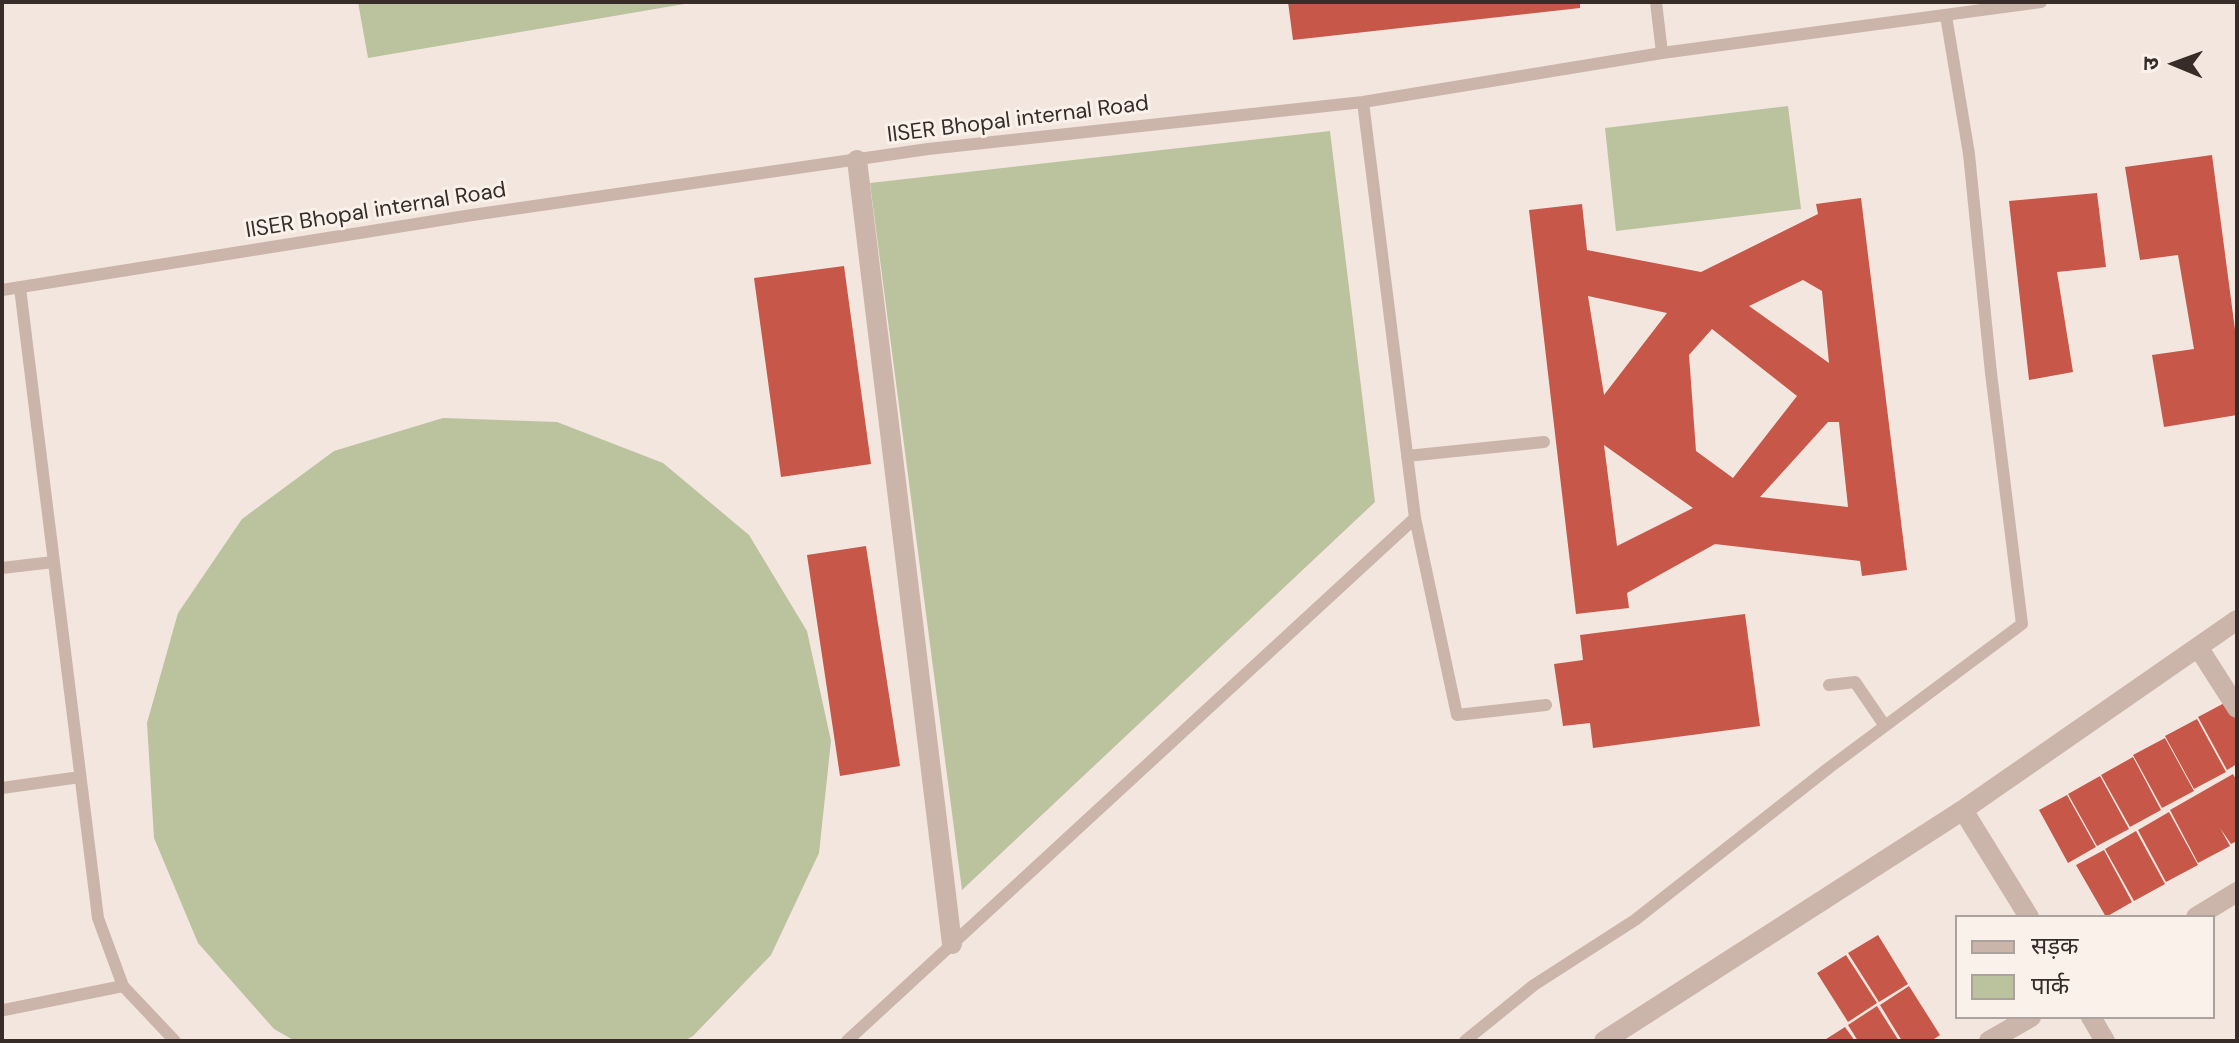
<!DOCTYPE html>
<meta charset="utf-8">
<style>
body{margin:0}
#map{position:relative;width:2239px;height:1043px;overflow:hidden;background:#f3e6de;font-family:"DM Sans","Noto Sans Devanagari",sans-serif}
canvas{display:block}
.frame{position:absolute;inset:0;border:4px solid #382c29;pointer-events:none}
.legend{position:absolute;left:1955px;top:915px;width:260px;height:104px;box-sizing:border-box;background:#faf1eb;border:2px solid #aca29d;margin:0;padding:10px 14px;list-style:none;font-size:24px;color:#382c29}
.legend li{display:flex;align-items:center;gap:16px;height:40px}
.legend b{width:40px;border:2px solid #aca29d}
.north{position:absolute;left:2135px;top:24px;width:80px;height:80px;-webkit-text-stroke:6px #faf1eb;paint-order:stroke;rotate:271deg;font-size:22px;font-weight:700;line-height:32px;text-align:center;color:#382c29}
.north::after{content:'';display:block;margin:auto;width:28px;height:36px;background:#382c29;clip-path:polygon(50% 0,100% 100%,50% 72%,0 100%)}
</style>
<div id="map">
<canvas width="2239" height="1043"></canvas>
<div class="frame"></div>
<ul class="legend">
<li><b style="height:10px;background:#cbb5aa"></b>सड़क</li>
<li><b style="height:22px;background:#bbc29e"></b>पार्क</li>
</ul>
<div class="north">उ</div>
</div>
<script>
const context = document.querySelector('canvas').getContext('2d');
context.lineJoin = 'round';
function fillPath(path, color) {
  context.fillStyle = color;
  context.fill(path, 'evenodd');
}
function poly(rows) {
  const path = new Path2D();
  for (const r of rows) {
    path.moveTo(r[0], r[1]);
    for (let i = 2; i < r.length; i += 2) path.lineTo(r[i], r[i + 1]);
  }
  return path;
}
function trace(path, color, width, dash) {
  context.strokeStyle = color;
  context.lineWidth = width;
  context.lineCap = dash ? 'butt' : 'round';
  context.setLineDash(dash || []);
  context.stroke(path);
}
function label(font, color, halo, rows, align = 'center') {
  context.font = font + ' "DM Sans",sans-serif';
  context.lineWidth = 6;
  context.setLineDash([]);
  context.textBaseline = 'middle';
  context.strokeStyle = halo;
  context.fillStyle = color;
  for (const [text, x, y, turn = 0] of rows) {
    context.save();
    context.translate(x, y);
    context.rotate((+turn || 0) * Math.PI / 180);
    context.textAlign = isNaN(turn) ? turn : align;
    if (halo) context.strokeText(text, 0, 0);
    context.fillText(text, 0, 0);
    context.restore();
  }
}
fillPath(poly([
 [358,2,696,2,368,58],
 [1788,106,1801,209,1616,231,1605,128],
 [1330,131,1375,502,962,890,870,183],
 [443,418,557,422,663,463,749,535,807,631,831,741,819,853,771,955,693,1036,684,1041,295,1041,274,1029,198,943,154,838,147,723,178,613,242,519,334,451]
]), '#bbc29e');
fillPath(poly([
 [1288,2,1580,2,1580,8,1293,40],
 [2212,155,2237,345,2237,415,2164,427,2152,355,2194,349,2178,255,2140,260,2125,167],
 [2097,193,2106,267,2057,272,2073,372,2029,380,2009,201],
 [1861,198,1907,570,1862,576,1860,561,1715,544,1627,593,1629,608,1576,614,1529,210,1582,204,1587,250,1701,272,1818,214,1816,204],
 [1803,280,1822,291,1829,363,1749,306],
 [1588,296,1667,313,1604,395],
 [1712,329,1797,396,1733,478,1696,451,1689,355],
 [1828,422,1839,422,1848,507,1760,497],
 [1604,445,1693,508,1617,546],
 [844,266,871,464,781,477,754,278],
 [866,546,900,766,840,776,807,555],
 [1745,614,1760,726,1593,748,1590,723,1563,726,1554,664,1583,660,1580,635],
 [2230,700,2237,713,2237,764,2227,770,2198,717],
 [2197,719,2226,772,2194,789,2165,736],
 [2165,738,2194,791,2162,808,2133,755],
 [2133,757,2161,810,2130,827,2101,775],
 [2233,774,2237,781,2237,841,2231,844,2220,828,2230,846,2198,863,2170,810],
 [2100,776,2129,829,2097,846,2068,794],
 [2067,795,2096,847,2068,863,2039,810],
 [2169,812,2198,865,2166,882,2138,830],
 [2136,831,2165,884,2134,901,2105,849],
 [2104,850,2132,902,2106,917,2076,865],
 [1878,935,1908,984,1879,1002,1848,953],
 [1846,955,1877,1003,1848,1022,1817,973],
 [1909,986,1940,1035,1931,1041,1902,1041,1880,1005],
 [1877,1006,1899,1041,1858,1041,1848,1025],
 [1845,1027,1855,1041,1823,1041]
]), '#c65749');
trace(poly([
 [1656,2,1662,53],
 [20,288,98,918,123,986,175,1041],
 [2,290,472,215,928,149,1363,102,1662,53,2041,2],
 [1407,456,1544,442],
 [1415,518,1457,715,1546,705],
 [2,568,53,562],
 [1829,685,1855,682,1885,726],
 [2,788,80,777],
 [4,1010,123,986],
 [847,1041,1415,518,1363,102],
 [1465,1041,1534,985,1635,920,1830,767,2022,624,1991,373,1969,154,1946,16]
]), '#cbb5aa', 12);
trace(poly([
 [857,160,952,944],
 [2198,647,2237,708],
 [1963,810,2029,917],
 [2196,917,2237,892],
 [2091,1017,2105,1041],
 [1604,1041,1963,810,2237,620],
 [1989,1041,2031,1017]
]), '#cbb5aa', 20);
label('22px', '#382c29', '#faf1eb', [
 ["IISER Bhopal internal Road",1018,120,-7],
 ["IISER Bhopal internal Road",376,211,-9]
]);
</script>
